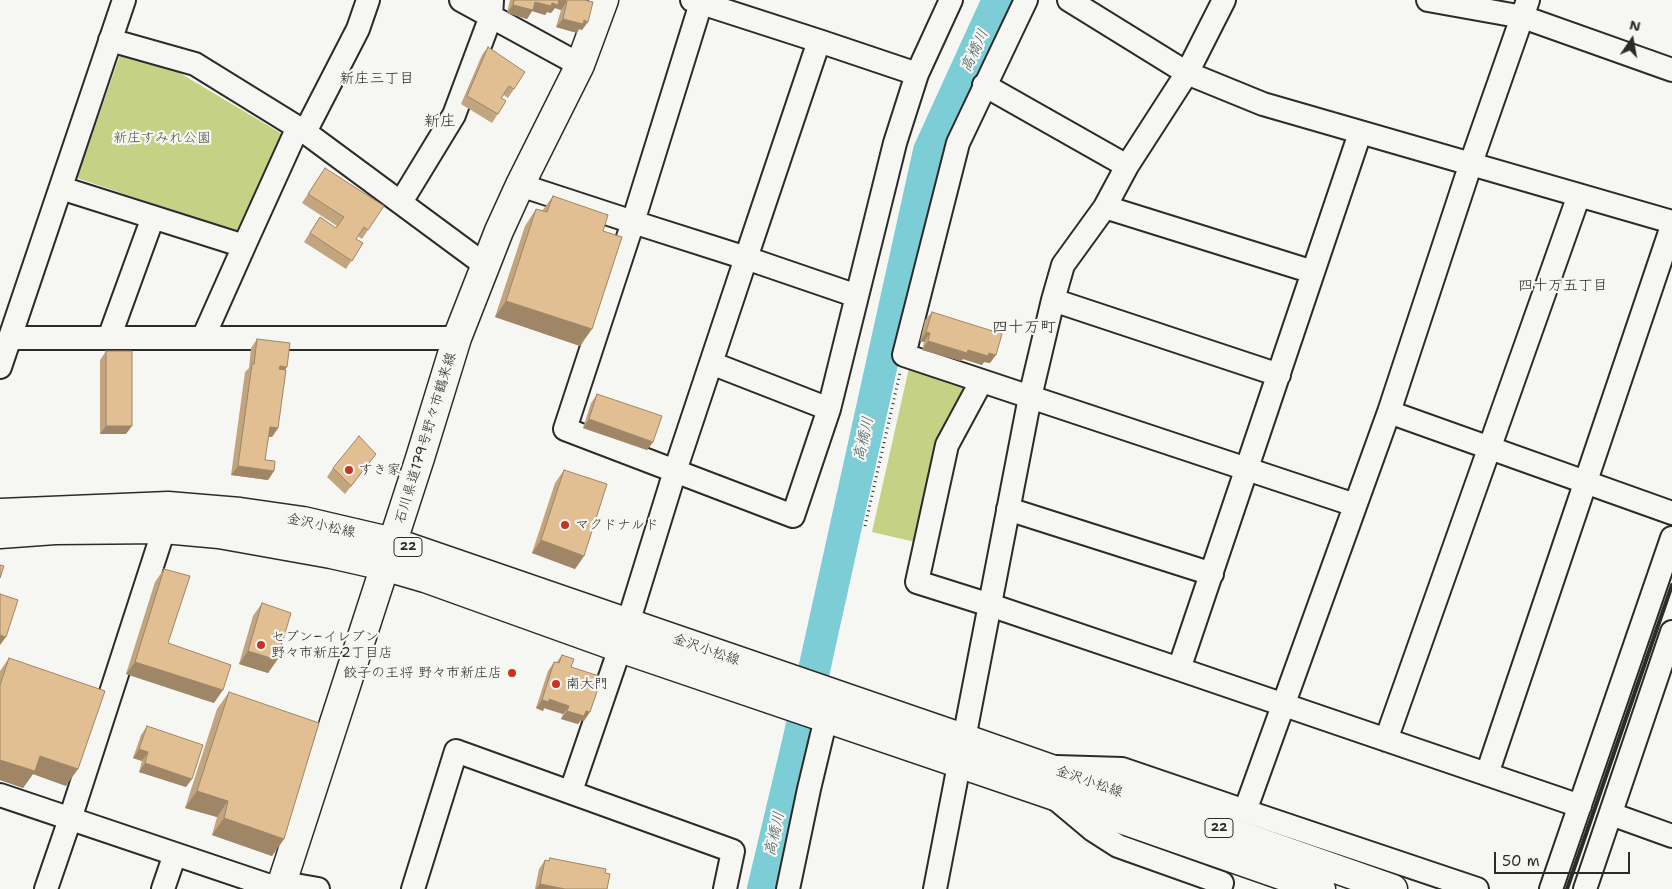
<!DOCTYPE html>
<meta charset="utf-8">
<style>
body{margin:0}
#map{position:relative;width:1672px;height:889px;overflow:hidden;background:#f6f6f2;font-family:"Shantell Sans",sans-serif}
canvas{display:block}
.north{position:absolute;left:1607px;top:15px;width:50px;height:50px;-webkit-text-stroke:4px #f6f6f2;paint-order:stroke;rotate:12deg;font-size:14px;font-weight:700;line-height:20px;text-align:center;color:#2b2b2b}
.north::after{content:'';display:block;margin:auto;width:18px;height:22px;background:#2b2b2b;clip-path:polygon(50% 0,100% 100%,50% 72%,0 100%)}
.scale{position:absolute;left:1494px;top:852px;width:136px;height:22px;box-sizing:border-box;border:2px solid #2b2b2b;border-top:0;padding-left:6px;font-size:15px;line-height:18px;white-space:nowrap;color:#2b2b2b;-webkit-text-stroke:4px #f6f6f2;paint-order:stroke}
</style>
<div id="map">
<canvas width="1672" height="889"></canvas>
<div class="north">N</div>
<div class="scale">50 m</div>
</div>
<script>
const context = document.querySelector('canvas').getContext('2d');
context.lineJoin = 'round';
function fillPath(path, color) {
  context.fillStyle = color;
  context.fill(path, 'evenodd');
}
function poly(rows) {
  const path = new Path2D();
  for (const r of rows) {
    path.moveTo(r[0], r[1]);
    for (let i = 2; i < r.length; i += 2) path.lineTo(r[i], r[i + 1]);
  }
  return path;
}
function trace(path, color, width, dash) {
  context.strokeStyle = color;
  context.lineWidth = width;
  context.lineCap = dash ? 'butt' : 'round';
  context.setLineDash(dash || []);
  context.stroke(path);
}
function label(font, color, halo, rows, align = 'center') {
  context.font = font + ' "Shantell Sans","Klee One",sans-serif';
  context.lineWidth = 4.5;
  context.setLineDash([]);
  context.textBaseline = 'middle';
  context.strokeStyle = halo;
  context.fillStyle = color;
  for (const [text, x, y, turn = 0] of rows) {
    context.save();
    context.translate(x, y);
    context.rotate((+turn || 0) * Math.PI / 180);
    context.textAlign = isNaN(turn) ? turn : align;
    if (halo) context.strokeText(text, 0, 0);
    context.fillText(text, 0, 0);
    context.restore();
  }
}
fillPath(poly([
 [120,55,178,72,284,135,240,233,77,178],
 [909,368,965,387,934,445,915,542,872,532]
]), '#c5d185');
trace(poly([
 [763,889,799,738,929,151,998,0]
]), '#7dcdd6', 32);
const minor = poly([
 [461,0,580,65],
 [1026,0,958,143,904,355,1355,505],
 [1069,0,1187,73,1263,104,1672,222],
 [1428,0,1523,17,1672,70],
 [110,40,195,64,305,132,485,265],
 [819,41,917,74,895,143,857,296],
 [917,74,951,0],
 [984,85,1127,166],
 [305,132,358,29,368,0],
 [520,185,633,222,746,258,675,471,565,429,633,222,701,3],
 [61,188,244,246,298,127],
 [401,202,454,115,491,16,492,0],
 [1105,207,1313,272],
 [1053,300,1279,375],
 [10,338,457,338],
 [109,338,153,217],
 [203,338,244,246],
 [711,363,829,409],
 [0,367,124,0],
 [981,382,947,445,917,582,990,605,1179,669,1580,806],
 [1389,412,1672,513],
 [1008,509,1212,574],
 [628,623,675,471,793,516,829,409,857,296,746,258,819,41,692,0],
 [1179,669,1360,133],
 [1386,740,1579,195],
 [1056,767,1122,769,1245,811],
 [1487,774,1672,226],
 [571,791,620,648],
 [0,795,264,884,280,888,295,885,318,889],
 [1056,799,1093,830,1118,846,1222,883,1220,889],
 [1611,814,1672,836],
 [46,889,70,819,164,529],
 [163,889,175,854],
 [413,889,456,751,733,851,725,889],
 [788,889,809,789,826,718],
 [935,889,1030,397,1053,300,1063,265,1105,207,1127,166,1187,73,1224,0],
 [1477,889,1245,811,1389,412,1471,163,1528,0],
 [1551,889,1672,538],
 [1585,889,1672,632]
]);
const major = poly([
 [0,513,168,506,240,512,303,521,393,542,963,738,1393,889],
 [0,534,55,530,164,529,219,534,331,554,384,566,425,578,620,648,1049,794,1321,889],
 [280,889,420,458,457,338,499,231,520,185,580,65,604,0]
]);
trace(minor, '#2b2b2b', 26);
trace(major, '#2b2b2b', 31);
trace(poly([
 [865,526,900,373]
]), '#2b2b2b', 3, [1, 4]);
trace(minor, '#f6f6f2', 22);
trace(major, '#f6f6f2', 28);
trace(poly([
 [1567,889,1672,585]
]), '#2b2b2b', 4);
fillPath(poly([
 [510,0,584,0,582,30,579,29,577,33,556,27,561,10,555,8,551,13,547,12,545,15,532,11,527,19,507,13],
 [488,47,514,89,508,98,504,95,501,98,506,101,492,123,461,104,482,55],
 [325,168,368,230,362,239,358,236,356,239,363,243,346,269,304,242,320,217,336,228,337,226,302,203],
 [553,196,603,231,580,346,495,317,525,226,536,209,542,211],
 [932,312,990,363,984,362,982,365,963,359,961,361,922,350,924,342,920,341,925,320],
 [257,339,285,370,278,428,272,437,268,437,265,460,274,471,268,480,231,475,245,372,249,368,251,348],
 [106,351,126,434,100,434,100,360],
 [597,394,653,442,647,450,583,428,591,403],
 [370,462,345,494,327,477,333,468],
 [564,470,584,556,575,569,532,553,555,483],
 [164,569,168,643,214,703,126,674,155,582],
 [262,603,277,660,268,673,239,664,253,616],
 [562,655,571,667,584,721,581,720,578,724,561,719,563,714,544,708,543,711,536,708,548,671,554,662,556,663],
 [9,658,66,786,33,774,23,788,0,780,0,671],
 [229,692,284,839,272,856,212,835,217,817,185,808,217,709],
 [147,726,186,787,139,772,142,761,133,758,141,735],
 [550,858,605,873,607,889,535,889,539,869,545,860,548,861]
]), '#c2a47e');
fillPath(poly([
 [558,0,567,1,561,10,555,8,551,13,547,12,545,15,532,11,527,19,507,13,513,5,535,2,552,3],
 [563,19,584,20,588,22,582,30,579,29,577,33,556,27],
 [506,301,592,329,580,346,495,317],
 [926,332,930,333,924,342,920,341],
 [928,341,968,350,989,353,996,355,990,363,984,362,982,365,963,359,961,361,922,350],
 [280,366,287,367,281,376,274,375],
 [589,419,653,442,647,450,583,428],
 [106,426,132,426,126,434,100,434],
 [270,427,278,428,272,437,263,436],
 [238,466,274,471,268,480,231,475],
 [541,540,584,556,575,569,532,553],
 [0,635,6,637,0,645],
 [248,651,277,660,268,673,239,664],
 [135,662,223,690,214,703,126,674],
 [549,699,569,706,563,714,544,708,543,711,536,708,542,700],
 [567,711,586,711,590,712,584,721,581,720,578,724,561,719],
 [139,749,148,752,142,761,133,758],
 [40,756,78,769,66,786,33,774,23,788,0,780,0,760],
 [145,763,192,779,186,787,139,772],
 [197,791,228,801,217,817,185,808],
 [224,818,284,839,272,856,212,835],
 [540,884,565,889,536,889]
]), '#9e8667');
const building = poly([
 [514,0,559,0,558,5,552,3,551,6,535,2,533,10,513,5,514,0],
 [562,0,584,0,593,2,588,22,584,20,583,24,563,19,567,1,562,0],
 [488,47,525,72,514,89,509,86,501,98,506,101,498,114,467,96,488,47],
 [325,168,384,206,368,230,364,227,356,239,363,243,352,261,310,233,320,217,336,228,344,217,308,194,325,168],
 [553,196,608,215,603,231,622,237,592,329,506,301,536,209,547,212,553,196],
 [932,312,1002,334,996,355,989,353,988,356,968,350,967,353,928,341,930,333,926,332,932,312],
 [257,339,290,343,287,367,280,366,279,369,286,370,278,428,270,427,265,460,275,461,274,471,238,466,252,364,254,364,257,339],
 [106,351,132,351,132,426,106,426,106,351],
 [597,394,662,416,653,442,589,419,597,394],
 [359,436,376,454,351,486,333,468,359,436],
 [564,470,607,484,584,556,541,540,564,470],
 [0,565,4,566,0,578,0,565],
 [164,569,190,576,168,643,231,665,223,690,135,662,164,569],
 [0,594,18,600,6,637,0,635,0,594],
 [262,603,291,613,277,660,248,651,262,603],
 [562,655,574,659,571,667,602,677,590,712,586,711,584,716,567,711,569,706,549,699,549,702,542,700,554,662,559,663,562,655],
 [9,658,105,691,78,769,40,756,35,771,0,760,0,685,9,658],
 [229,692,319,723,284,839,224,818,228,801,197,791,229,692],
 [147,726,203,745,192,779,145,763,148,752,139,749,147,726],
 [550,858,606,869,605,873,610,874,607,889,565,889,540,884,545,860,549,861,550,858]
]);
fillPath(building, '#e1bf93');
trace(building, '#9e8667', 1);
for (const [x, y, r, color] of [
 [349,470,5,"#c8321e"],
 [565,525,5,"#c8321e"],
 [261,645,5,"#c8321e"],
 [512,673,5,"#c8321e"],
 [556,684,5,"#c8321e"]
]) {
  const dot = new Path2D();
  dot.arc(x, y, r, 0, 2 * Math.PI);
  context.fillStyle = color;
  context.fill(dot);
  trace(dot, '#f6f6f2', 2);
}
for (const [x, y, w] of [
 [408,547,28],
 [1219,828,28]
]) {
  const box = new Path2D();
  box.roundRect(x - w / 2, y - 9.5, w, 19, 4);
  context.fillStyle = '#f6f6f2';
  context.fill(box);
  trace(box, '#2b2b2b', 1);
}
label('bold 12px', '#2b2b2b', null, [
 ["22",408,547],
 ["22",1219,828]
]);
label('14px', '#525442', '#f6f6f2', [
 ["新庄すみれ公園",162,138]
]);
label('14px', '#2b2b2b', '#f6f6f2', [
 ["石川県道179号野々市鶴来線",426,438,-73],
 ["金沢小松線",321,526,12],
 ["金沢小松線",706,650,19],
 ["金沢小松線",1089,782,19]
]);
label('14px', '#2b2b2b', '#f6f6f2', [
 ["すき家",359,470],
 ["マクドナルド",575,525],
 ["セブン−イレブン",271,637],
 ["野々市新庄2丁目店",271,653],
 ["餃子の王将 野々市新庄店",502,673,"right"],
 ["南大門",566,684]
], 'left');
label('italic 15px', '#445c5e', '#f6f6f2', [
 ["高橋川",975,51,-65],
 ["高橋川",864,439,-77],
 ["高橋川",775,834,-77]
]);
label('15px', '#2b2b2b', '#f6f6f2', [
 ["新庄三丁目",377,79],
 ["四十万五丁目",1563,286]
]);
label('16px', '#2b2b2b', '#f6f6f2', [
 ["新庄",440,122],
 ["四十万町",1024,328]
]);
</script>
